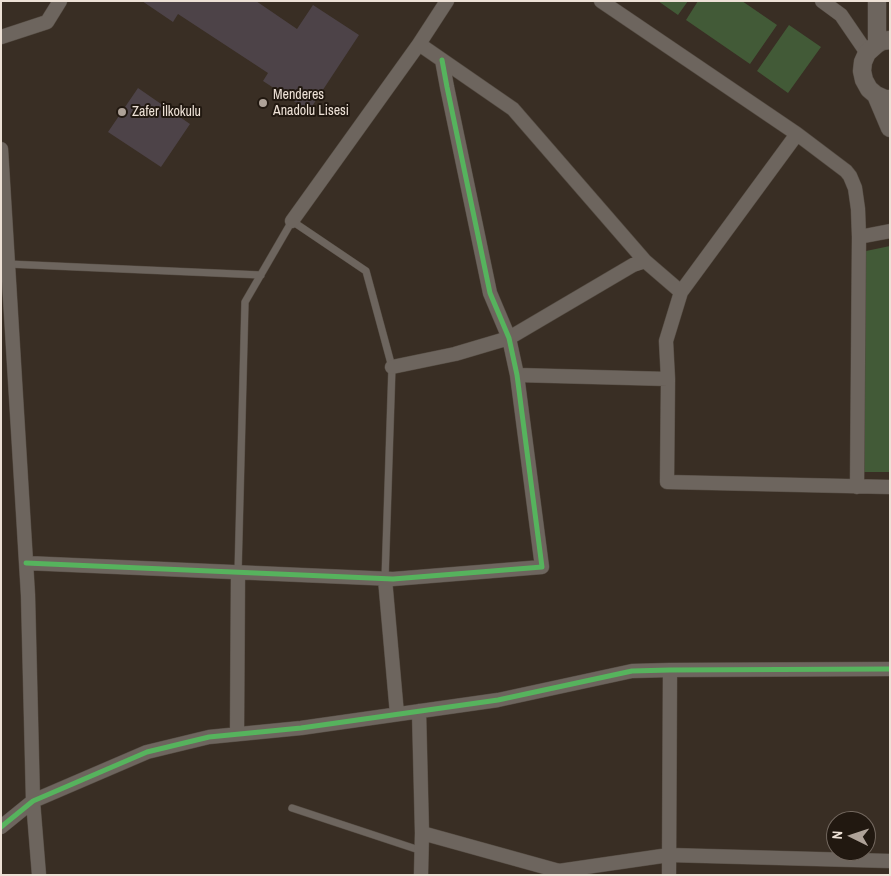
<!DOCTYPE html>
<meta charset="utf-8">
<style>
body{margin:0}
#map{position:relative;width:891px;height:876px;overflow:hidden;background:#392e24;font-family:"Archivo Narrow",sans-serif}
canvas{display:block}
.frame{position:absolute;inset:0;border:2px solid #ede1d6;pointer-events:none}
.north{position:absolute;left:826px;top:811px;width:50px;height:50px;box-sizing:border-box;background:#211810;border:1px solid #73685f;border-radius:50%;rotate:274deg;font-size:14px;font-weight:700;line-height:20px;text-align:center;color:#ede1d6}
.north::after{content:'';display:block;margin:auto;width:18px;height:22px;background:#aea298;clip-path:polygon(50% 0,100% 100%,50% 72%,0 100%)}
</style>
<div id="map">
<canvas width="891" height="876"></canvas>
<div class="frame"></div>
<div class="north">N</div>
</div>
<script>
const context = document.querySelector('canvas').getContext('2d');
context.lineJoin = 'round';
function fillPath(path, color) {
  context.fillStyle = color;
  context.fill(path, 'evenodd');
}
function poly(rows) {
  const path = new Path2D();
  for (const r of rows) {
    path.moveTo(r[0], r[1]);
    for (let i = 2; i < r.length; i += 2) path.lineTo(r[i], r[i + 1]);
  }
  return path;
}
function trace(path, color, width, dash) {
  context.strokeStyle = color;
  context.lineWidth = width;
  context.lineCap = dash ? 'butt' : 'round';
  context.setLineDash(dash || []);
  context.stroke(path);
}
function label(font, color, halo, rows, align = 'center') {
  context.font = font + ' "Archivo Narrow",sans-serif';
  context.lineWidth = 4;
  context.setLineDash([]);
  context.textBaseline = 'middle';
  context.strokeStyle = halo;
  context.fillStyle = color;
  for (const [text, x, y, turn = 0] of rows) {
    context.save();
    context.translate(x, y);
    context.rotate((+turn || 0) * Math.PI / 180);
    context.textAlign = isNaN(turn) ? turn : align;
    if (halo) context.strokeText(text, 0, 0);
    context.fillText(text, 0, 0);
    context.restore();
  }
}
fillPath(poly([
 [658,1,688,1,678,15],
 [698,1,742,1,777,25,750,64,686,20],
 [789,25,821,47,788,93,757,71],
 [890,246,890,472,862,472,866,251]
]), '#425a37');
fillPath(poly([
 [142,1,256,1,297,29,313,5,359,35,309,111,263,81,268,73,178,14,173,22],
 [138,88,190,124,161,167,108,132]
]), '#4d4348');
const service = poly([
 [8,264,261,275],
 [238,573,245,302,292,221,366,271,392,367,385,579],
 [292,808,422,851]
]);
const minor = poly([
 [601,1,797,134,681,292],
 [822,1,841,15,867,53],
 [1,37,47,22,60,1],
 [419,44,447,1],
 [797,134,846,171,850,176,855,188,858,209,859,237],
 [1,149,28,595,33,801,39,875],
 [292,221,419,44,513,109,645,261],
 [392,367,455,354,509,338,633,265,645,261,681,292,666,341,668,379,667,482,890,487],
 [517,375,668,379],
 [857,487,859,237,890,231],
 [26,563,393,579,542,567,517,375,509,338,490,293,447,87,442,60],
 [385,579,397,714],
 [419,711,422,833,421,875],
 [237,734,238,573],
 [1,827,33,801,147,752,209,737,301,728,498,700,632,671,670,670,890,669],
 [422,833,559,871,669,855,890,861],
 [669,875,670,670]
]);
const tertiary = poly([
 [877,1,877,44],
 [890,40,882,41,877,44,867,53,863,62,862,71,864,80,869,89,876,95,885,99,890,99],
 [876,95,890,128]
]);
trace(service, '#544b42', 8);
trace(minor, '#544b42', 15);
trace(tertiary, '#544b42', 19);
trace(service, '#6d655e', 7);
trace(minor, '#6d655e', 14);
trace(tertiary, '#6d655e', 18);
trace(poly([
 [26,563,393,579,542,567,517,375,509,338,490,293,447,87,442,60],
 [1,827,33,801,147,752,209,737,301,728,498,700,632,671,670,670,890,669]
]), '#56b35d', 5);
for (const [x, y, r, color] of [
 [263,103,5,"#aea298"],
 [122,112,5,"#aea298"]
]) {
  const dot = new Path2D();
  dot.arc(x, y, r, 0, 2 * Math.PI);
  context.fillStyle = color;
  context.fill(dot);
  trace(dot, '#211810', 2);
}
label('14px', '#ede1d6', '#211810', [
 ["Menderes",273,95],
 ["Anadolu Lisesi",273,111],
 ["Zafer İlkokulu",132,112]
], 'left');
</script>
